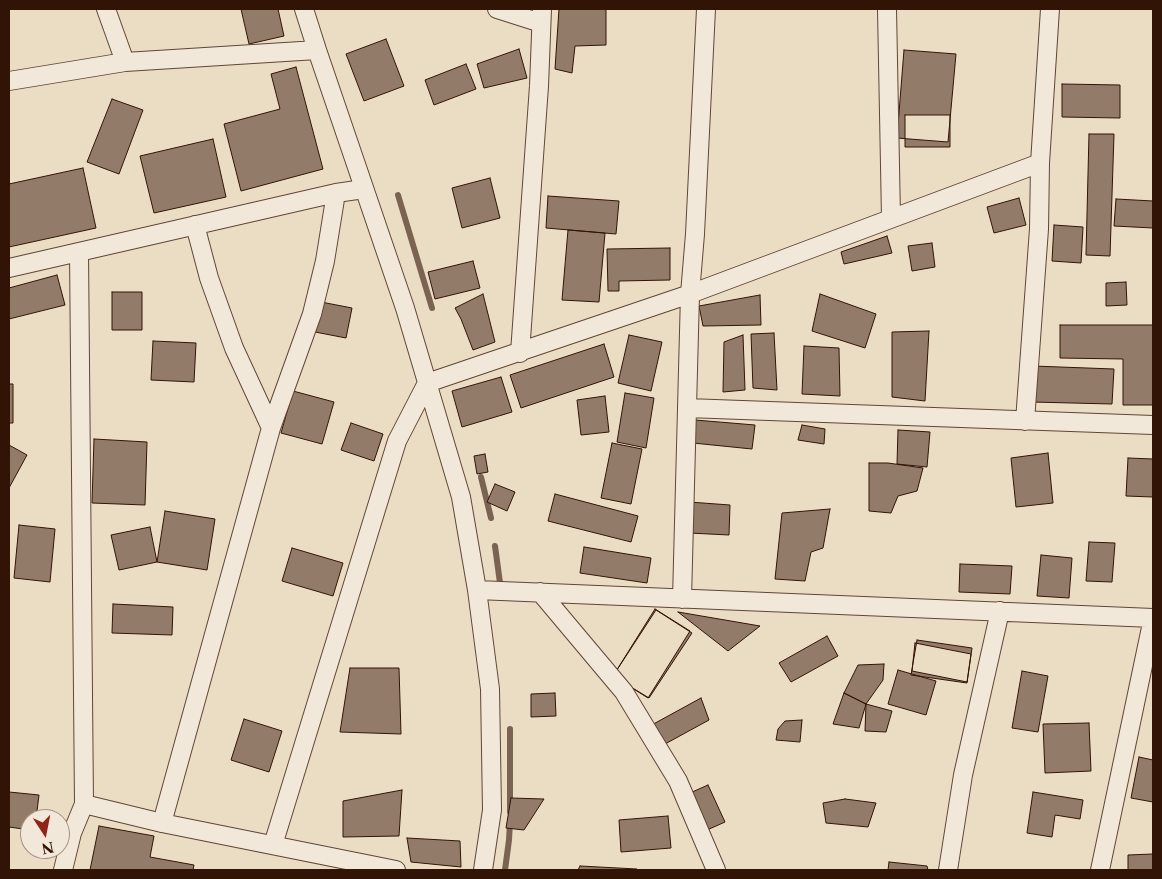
<!DOCTYPE html>
<style>
body{margin:0}
#map{position:relative;width:1162px;height:879px;overflow:hidden;background:#ebdcc4;font-family:"Libre Caslon Text",serif}
canvas{display:block}
.frame{position:absolute;inset:0;border:10px solid #321407;pointer-events:none}
.north{position:absolute;left:20px;top:809px;width:50px;height:50px;box-sizing:border-box;background:#f2e8d9;border:1px solid #a59385;border-radius:50%;rotate:169deg;font-size:14px;font-weight:700;line-height:20px;text-align:center;color:#321407}
.north::after{content:'';display:block;margin:auto;width:18px;height:22px;background:#8f2418;clip-path:polygon(50% 0,100% 100%,50% 72%,0 100%)}
</style>
<div id="map">
<canvas width="1162" height="879"></canvas>
<div class="frame"></div>
<div class="north">N</div>
</div>
<script>
const context = document.querySelector('canvas').getContext('2d');
context.lineJoin = 'round';
function poly(rows) {
  const path = new Path2D();
  for (const r of rows) {
    path.moveTo(r[0], r[1]);
    for (let i = 2; i < r.length; i += 2) path.lineTo(r[i], r[i + 1]);
  }
  return path;
}
function trace(path, color, width, dash) {
  context.strokeStyle = color;
  context.lineWidth = width;
  context.lineCap = dash ? 'butt' : 'round';
  context.setLineDash(dash || []);
  context.stroke(path);
}
function fillPath(path, color) {
  context.fillStyle = color;
  context.fill(path, 'evenodd');
}
trace(poly([
 [398,195,432,308],
 [481,477,491,518],
 [495,546,500,583],
 [510,812,510,729],
 [505,870,509,840,510,822]
]), '#7b6352', 6);
const building = poly([
 [241,9,278,9,284,36,249,44,241,9],
 [559,9,606,9,606,45,575,46,572,73,555,69,559,9],
 [386,39,404,86,364,101,346,54,386,39],
 [519,49,527,78,484,88,477,64,519,49],
 [904,50,956,54,948,142,897,138,904,50],
 [466,64,476,89,434,105,425,80,466,64],
 [296,67,323,169,241,191,224,124,280,109,271,74,296,67],
 [1062,84,1120,85,1120,118,1062,117,1062,84],
 [112,99,143,110,119,174,87,162,112,99],
 [905,115,950,115,950,147,905,147,905,115],
 [1089,134,1114,134,1110,256,1086,255,1089,134],
 [213,139,226,197,154,213,140,156,213,139],
 [83,168,96,228,9,247,9,184,83,168],
 [490,178,500,218,462,228,452,188,490,178],
 [548,196,619,201,616,234,546,228,548,196],
 [1019,198,1026,225,994,233,987,207,1019,198],
 [1116,199,1153,201,1153,228,1114,226,1116,199],
 [1054,225,1083,227,1081,263,1052,261,1054,225],
 [568,230,605,233,599,302,562,300,568,230],
 [887,236,892,253,844,264,841,252,887,236],
 [932,243,935,267,912,271,908,246,932,243],
 [670,248,670,280,619,281,619,291,608,291,607,249,670,248],
 [473,261,480,288,435,299,428,272,473,261],
 [57,275,65,305,9,319,9,288,57,275],
 [1126,282,1127,305,1106,306,1106,283,1126,282],
 [112,292,142,292,142,330,112,330,112,292],
 [483,294,495,342,473,350,461,319,455,308,483,294],
 [820,294,876,314,865,348,812,331,820,294],
 [760,295,761,325,703,326,699,306,760,295],
 [321,302,352,308,346,338,315,332,321,302],
 [1060,325,1153,325,1153,405,1123,405,1123,359,1060,358,1060,325],
 [929,331,925,401,892,397,892,332,929,331],
 [774,333,777,390,753,388,751,334,774,333],
 [629,335,662,342,651,391,618,383,629,335],
 [743,335,745,390,723,392,724,342,743,335],
 [153,341,196,343,194,382,151,380,153,341],
 [604,344,614,377,521,408,510,375,604,344],
 [804,346,839,348,840,396,802,394,804,346],
 [1033,366,1114,369,1112,404,1032,402,1033,366],
 [501,377,512,412,462,427,452,391,501,377],
 [9,384,13,384,13,423,9,423,9,384],
 [293,391,334,402,322,444,281,433,293,391],
 [625,393,654,398,646,448,617,442,625,393],
 [605,396,609,432,581,435,577,400,605,396],
 [695,420,755,425,752,449,693,443,695,420],
 [351,423,383,434,374,461,341,450,351,423],
 [802,425,825,429,824,444,798,440,802,425],
 [898,430,930,432,927,467,897,464,898,430],
 [94,439,147,442,145,505,92,503,94,439],
 [612,443,642,449,631,504,601,498,612,443],
 [9,445,27,455,9,488,9,445],
 [1048,453,1053,503,1016,507,1011,458,1048,453],
 [485,454,488,472,477,474,474,456,485,454],
 [1128,458,1153,459,1153,497,1126,496,1128,458],
 [869,463,888,463,923,468,917,491,898,496,891,513,869,511,869,463],
 [495,484,515,492,507,511,487,502,495,484],
 [555,494,638,516,631,542,548,521,555,494],
 [689,502,730,505,729,535,689,533,689,502],
 [830,509,823,548,811,552,805,581,775,579,782,513,830,509],
 [165,511,215,519,207,570,157,562,165,511],
 [19,525,55,529,50,582,14,578,19,525],
 [150,527,157,562,119,570,111,535,150,527],
 [1089,542,1115,543,1112,582,1086,581,1089,542],
 [584,547,651,558,647,583,580,573,584,547],
 [292,548,343,563,333,596,282,581,292,548],
 [1041,555,1072,558,1069,598,1037,596,1041,555],
 [960,564,1012,566,1010,594,959,592,960,564],
 [113,604,173,607,172,635,112,633,113,604],
 [655,609,690,631,648,698,613,676,655,609],
 [656,610,692,633,649,698,613,676,656,610],
 [678,612,760,626,728,651,678,612],
 [827,636,838,656,791,682,779,663,827,636],
 [917,640,972,648,967,683,911,675,917,640],
 [915,643,971,654,967,682,912,671,915,643],
 [884,664,883,680,866,704,844,693,858,665,884,664],
 [350,668,399,668,401,734,340,732,350,668],
 [898,670,936,681,926,715,888,704,898,670],
 [1022,671,1048,676,1038,732,1012,728,1022,671],
 [555,693,556,716,531,717,531,694,555,693],
 [844,693,866,704,859,728,833,724,844,693],
 [701,698,709,720,665,744,648,727,701,698],
 [866,704,892,711,886,732,865,731,866,704],
 [244,719,282,731,269,772,231,760,244,719],
 [802,720,800,742,776,740,778,729,785,721,802,720],
 [1089,723,1091,771,1045,773,1043,724,1089,723],
 [1139,757,1153,760,1153,802,1131,798,1139,757],
 [708,785,725,822,707,830,690,793,708,785],
 [402,790,399,836,343,837,343,801,402,790],
 [9,792,39,795,36,819,30,819,30,830,9,827,9,792],
 [1033,792,1083,800,1080,819,1055,815,1052,837,1027,833,1033,792],
 [511,798,544,799,524,830,506,828,511,798],
 [845,799,876,803,868,827,826,823,823,803,845,799],
 [668,816,671,848,621,852,619,820,668,816],
 [99,826,154,836,150,857,194,865,193,870,90,870,99,826],
 [407,838,460,841,461,867,411,862,407,838],
 [1153,854,1153,870,1128,870,1128,855,1153,854],
 [889,862,927,866,928,870,888,870,889,862],
 [580,866,637,869,637,870,578,870,580,866]
]);
fillPath(building, '#927c69');
trace(building, '#321407', 1);
const street = poly([
 [106,9,125,62],
 [304,9,317,50,405,308,461,497,477,590,490,689,492,810,483,870],
 [497,9,541,23],
 [887,9,891,218],
 [9,81,125,62,317,50],
 [195,225,209,278,234,348,271,428],
 [9,268,336,193,364,189],
 [520,353,539,86,542,9],
 [687,408,1153,425],
 [1025,421,1039,229,1040,163],
 [477,590,1153,618],
 [540,592,624,692,678,781,716,870],
 [682,599,690,294,695,234,706,9],
 [84,804,162,823,396,870],
 [162,823,271,428,312,314,325,261,336,193],
 [273,845,397,441,427,383,690,294,1040,163,1050,9],
 [63,870,72,833,84,804,79,252],
 [948,870,963,775,1000,611],
 [1100,870,1153,618]
]);
trace(street, '#604636', 20);
trace(street, '#f2e8d9', 18);
</script>
